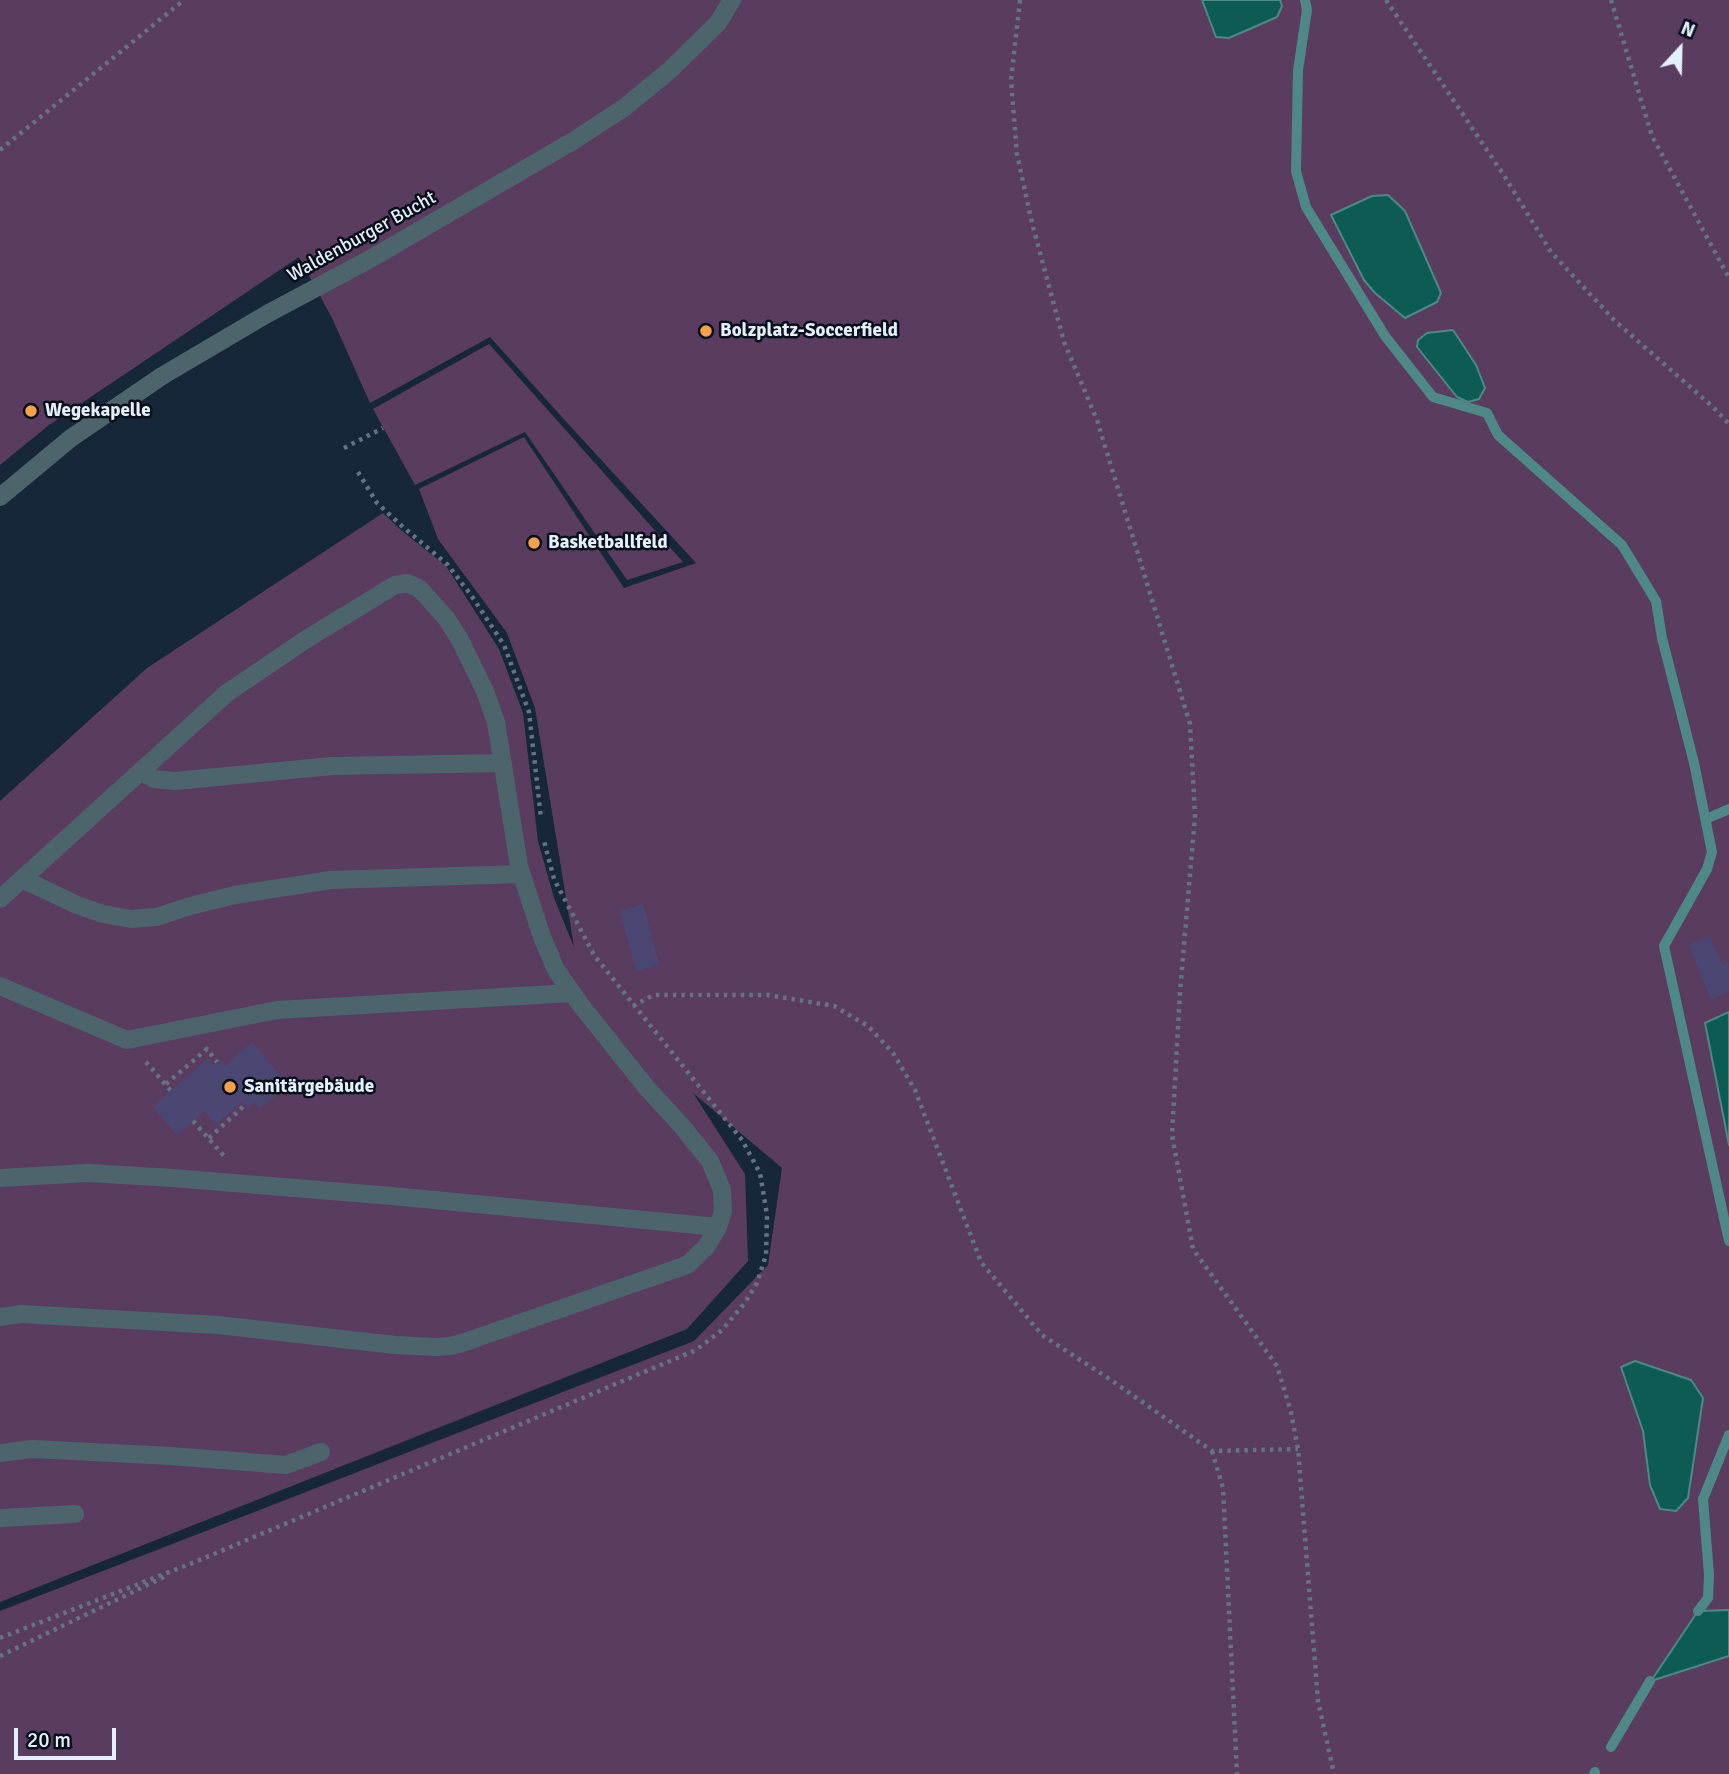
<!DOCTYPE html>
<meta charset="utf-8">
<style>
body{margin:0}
#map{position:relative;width:1729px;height:1774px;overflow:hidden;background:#16273a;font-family:Signika,sans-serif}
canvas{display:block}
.north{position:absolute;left:1645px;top:14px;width:70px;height:70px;-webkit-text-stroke:5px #080f18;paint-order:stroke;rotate:22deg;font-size:19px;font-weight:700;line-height:28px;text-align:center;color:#e4effd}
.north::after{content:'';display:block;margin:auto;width:24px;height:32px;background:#e4effd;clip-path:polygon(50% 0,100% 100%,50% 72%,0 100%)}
.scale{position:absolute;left:14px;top:1728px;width:102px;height:32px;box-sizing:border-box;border:4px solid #e4effd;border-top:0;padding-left:9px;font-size:21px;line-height:24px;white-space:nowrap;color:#e4effd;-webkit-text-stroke:5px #080f18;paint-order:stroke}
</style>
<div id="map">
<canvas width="1729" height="1774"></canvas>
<div class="north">N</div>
<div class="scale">20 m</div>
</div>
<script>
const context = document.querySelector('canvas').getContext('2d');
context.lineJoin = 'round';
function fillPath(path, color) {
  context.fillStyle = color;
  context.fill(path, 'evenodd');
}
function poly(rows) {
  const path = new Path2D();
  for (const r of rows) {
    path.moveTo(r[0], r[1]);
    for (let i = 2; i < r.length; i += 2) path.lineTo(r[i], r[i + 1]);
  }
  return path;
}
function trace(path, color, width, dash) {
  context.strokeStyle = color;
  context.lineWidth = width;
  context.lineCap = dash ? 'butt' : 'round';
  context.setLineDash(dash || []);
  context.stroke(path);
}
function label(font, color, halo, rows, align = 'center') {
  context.font = font + ' Signika,sans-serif';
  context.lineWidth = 5;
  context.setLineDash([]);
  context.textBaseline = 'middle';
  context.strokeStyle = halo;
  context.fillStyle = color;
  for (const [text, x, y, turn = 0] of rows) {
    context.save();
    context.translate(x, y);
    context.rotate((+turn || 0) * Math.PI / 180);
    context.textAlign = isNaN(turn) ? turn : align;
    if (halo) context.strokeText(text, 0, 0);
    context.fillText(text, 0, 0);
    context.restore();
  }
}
fillPath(poly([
 [0,0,1202,0,1216,37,1282,6,1280,0,1729,0,1729,1012,1705,1023,1729,1145,1729,1774,0,1774,0,1611,694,1341,768,1265,782,1168,693,1093,745,1174,748,1261,687,1329,0,1602,0,801,147,668,383,513,402,531,446,566,499,649,523,713,538,841,554,898,574,947,535,708,507,633,438,539,419,489,524,437,624,588,696,563,571,427,490,337,370,403,332,318,299,257,49,425,0,465],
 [1635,1361,1650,1485,1643,1431,1622,1367],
 [489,344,683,562,627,580,525,432,415,485,373,409]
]), '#5a3c60');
const water = poly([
 [1202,0,1280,0,1282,6,1277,17,1229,38,1216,37,1202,0],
 [1388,195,1405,211,1441,293,1437,302,1405,318,1375,293,1364,280,1331,215,1372,196,1388,195],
 [1453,330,1476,365,1485,388,1479,399,1468,402,1457,397,1417,347,1418,340,1427,333,1453,330],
 [1729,1012,1729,1145,1705,1023,1729,1012],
 [1635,1361,1691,1380,1703,1398,1688,1498,1676,1511,1660,1509,1650,1485,1643,1431,1621,1367,1635,1361],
 [1729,1610,1729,1656,1651,1681,1698,1611,1729,1610]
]);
fillPath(water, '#0d5c54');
trace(water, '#4e8887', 2);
trace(poly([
 [1305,0,1307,10,1298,70,1296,171,1306,207,1385,336,1433,397,1487,413,1498,435,1622,545,1656,601,1662,638,1694,763,1712,852,1707,869,1664,946,1729,1241],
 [1706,819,1729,809],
 [1698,1611,1708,1598,1709,1575,1703,1499,1729,1435],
 [1611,1747,1650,1681],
 [1594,1774,1595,1772]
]), '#4e8887', 10);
fillPath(poly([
 [643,904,659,965,636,971,620,911],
 [1710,936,1722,965,1729,962,1729,992,1711,1000,1689,945],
 [252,1042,288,1084,260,1109,254,1102,248,1108,242,1101,216,1125,204,1111,177,1135,153,1107,207,1059,213,1065,219,1060,225,1066]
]), '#4b4773');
trace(poly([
 [1020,0,1011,80,1017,154,1032,223,1064,342,1097,420,1190,724,1195,816,1180,992,1172,1135,1193,1249,1277,1366,1291,1412,1298,1449,1318,1701,1334,1774],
 [1386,0,1503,174,1551,252,1615,321,1713,407,1729,424],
 [1611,0,1652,136,1729,278],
 [0,150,184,0],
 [344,448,383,428],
 [358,472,377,503,403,527,448,565,471,595,504,645,529,712,541,818],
 [633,1006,654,995,768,995,834,1006,868,1026,893,1053,915,1090,981,1262,1042,1335,1111,1380,1212,1451,1298,1449],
 [146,1062,171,1091],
 [166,1084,207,1049,217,1062],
 [193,1121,225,1157],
 [209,1138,245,1105],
 [1212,1451,1223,1488,1237,1774],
 [0,1638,195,1562,696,1350,722,1330,744,1304,757,1283,766,1255,767,1215,760,1173,742,1140,594,955,554,879,544,841],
 [0,1656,166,1576]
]), '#657385', 4.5, [3.5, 5]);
trace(poly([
 [141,771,154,779,175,781,332,766,503,763],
 [22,879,77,905,103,914,131,919,156,917,194,905,235,895,330,880,522,874],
 [0,899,227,693,305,640,395,585,407,583,420,589,446,618,459,638,485,691,496,722,519,866,542,937,556,970,580,1004,646,1087,680,1124,710,1161,722,1190,723,1211,718,1227,706,1247,687,1265,465,1342,451,1346,435,1347,395,1345,218,1325,21,1314,0,1317],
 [0,986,127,1040,277,1010,572,993],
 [0,1178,88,1173,173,1178,392,1196,718,1227],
 [0,1453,33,1449,171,1456,286,1465,321,1452],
 [0,1518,75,1514]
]), '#4c656d', 18);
trace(poly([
 [0,497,71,438,162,376,267,314,372,258,573,141,625,107,670,70,718,23,732,0]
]), '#4c656d', 18);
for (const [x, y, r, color] of [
 [706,331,7,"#f7a149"],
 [31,411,7,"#f7a149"],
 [534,543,7,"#f7a149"],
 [230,1087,7,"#f7a149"]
]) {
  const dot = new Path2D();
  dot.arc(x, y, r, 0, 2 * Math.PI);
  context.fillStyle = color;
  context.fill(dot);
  trace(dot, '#080f18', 2.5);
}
label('19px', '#e4effd', '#080f18', [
 ["Waldenburger Bucht",362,237,-29]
]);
label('bold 19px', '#e4effd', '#080f18', [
 ["Bolzplatz-Soccerfield",720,331],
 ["Wegekapelle",45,411],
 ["Basketballfeld",548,543],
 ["Sanitärgebäude",244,1087]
], 'left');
</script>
